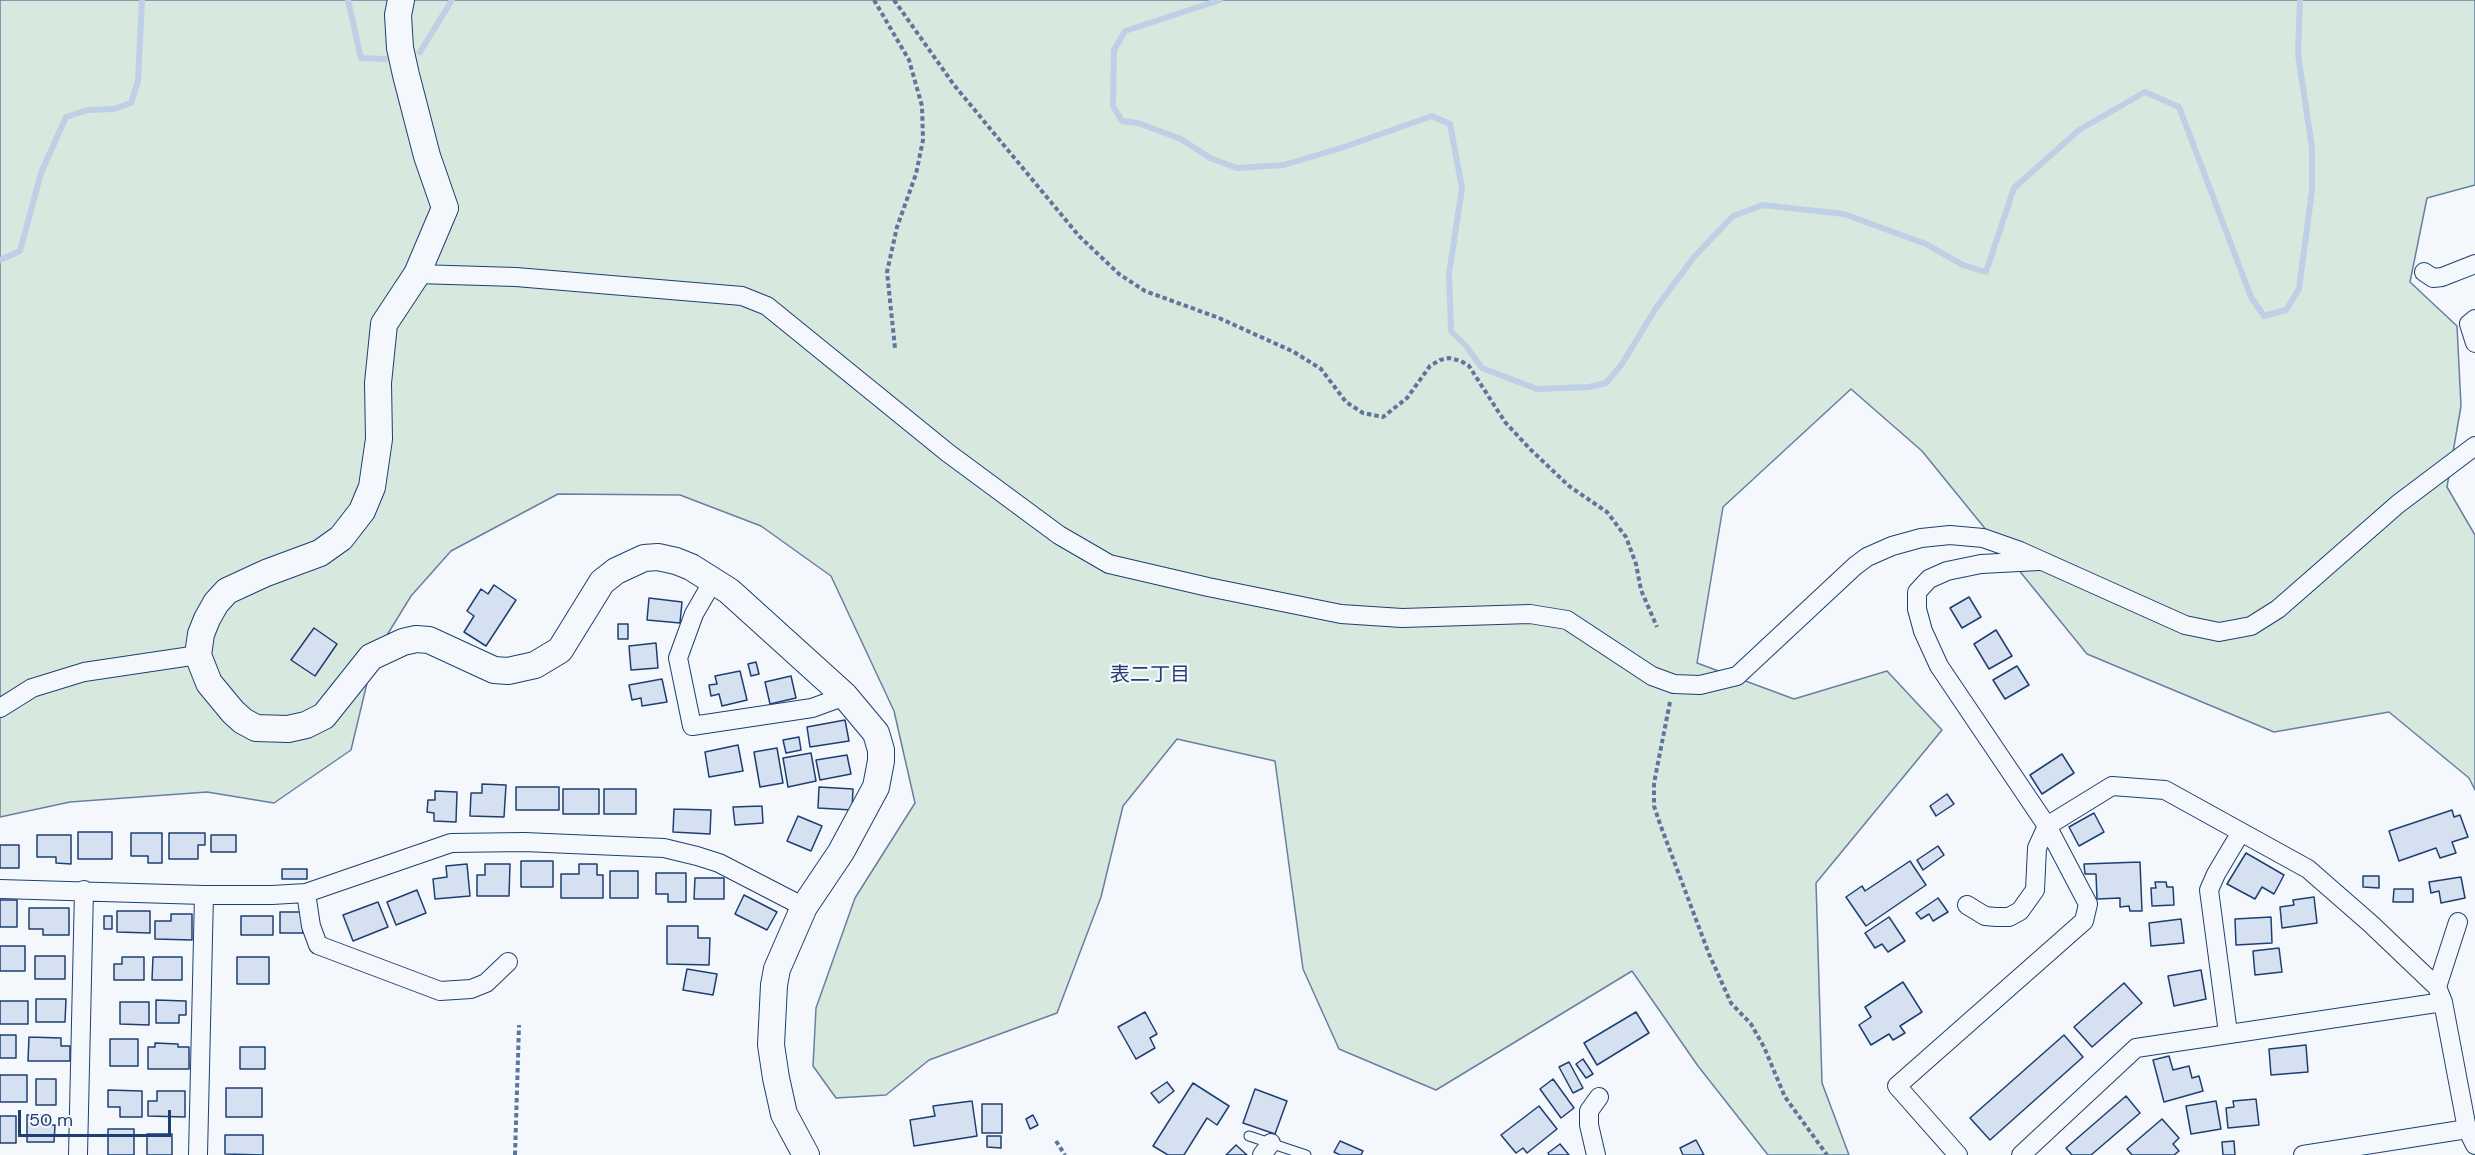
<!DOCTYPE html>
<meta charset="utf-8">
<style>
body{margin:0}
#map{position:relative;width:2475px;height:1155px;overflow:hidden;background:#f4f7fb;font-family:"DM Sans",sans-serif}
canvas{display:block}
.scale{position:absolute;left:18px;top:1110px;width:153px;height:27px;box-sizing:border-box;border:3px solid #1d3f73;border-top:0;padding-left:8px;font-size:18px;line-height:21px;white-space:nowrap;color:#1d3f73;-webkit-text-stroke:4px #f4f7fb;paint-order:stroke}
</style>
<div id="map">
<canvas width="2475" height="1155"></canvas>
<div class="scale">50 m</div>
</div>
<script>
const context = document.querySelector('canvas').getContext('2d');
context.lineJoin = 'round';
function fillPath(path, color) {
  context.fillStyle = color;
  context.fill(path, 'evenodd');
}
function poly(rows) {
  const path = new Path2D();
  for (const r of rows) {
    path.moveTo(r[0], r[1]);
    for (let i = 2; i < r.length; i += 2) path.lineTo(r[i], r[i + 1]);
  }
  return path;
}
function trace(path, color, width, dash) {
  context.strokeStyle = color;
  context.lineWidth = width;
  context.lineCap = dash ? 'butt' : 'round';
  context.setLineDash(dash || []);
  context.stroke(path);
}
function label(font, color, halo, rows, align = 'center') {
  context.font = font + ' "DM Sans","Noto Sans JP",sans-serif';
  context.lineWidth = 4.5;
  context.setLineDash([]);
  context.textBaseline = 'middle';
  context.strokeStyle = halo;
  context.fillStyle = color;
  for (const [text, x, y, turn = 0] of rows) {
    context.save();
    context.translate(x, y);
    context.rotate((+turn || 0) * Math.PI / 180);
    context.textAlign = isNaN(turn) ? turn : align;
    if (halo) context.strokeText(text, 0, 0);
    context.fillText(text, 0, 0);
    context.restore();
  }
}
const green = poly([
 [0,0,2475,0,2475,185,2427,198,2410,282,2457,326,2461,406,2447,487,2475,535,2475,790,2469,778,2389,712,2274,732,2087,654,1922,451,1851,389,1723,507,1697,663,1794,699,1887,671,1942,730,1816,883,1822,1083,1849,1155,1768,1155,1698,1066,1632,971,1436,1090,1339,1049,1303,969,1275,761,1177,739,1123,806,1101,897,1057,1013,929,1060,886,1095,836,1098,813,1066,816,1008,855,898,915,803,894,711,831,576,761,526,680,495,558,494,451,551,411,596,373,658,351,750,274,803,207,792,70,802,0,817,0,0]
]);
fillPath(green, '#d7e8df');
trace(green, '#687fa3', 1.5);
trace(poly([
 [348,0,361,58,385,59],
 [1220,0,1125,31,1114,50,1113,106,1122,121,1138,123,1181,139,1210,158,1237,168,1284,165,1344,147,1432,116,1450,124,1462,188,1449,274,1451,331,1466,346,1482,368,1537,389,1589,387,1606,383,1622,364,1656,308,1694,257,1733,216,1763,205,1844,214,1926,244,1963,265,1986,272,2014,188,2079,130,2145,92,2179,107,2251,297,2264,316,2286,310,2299,289,2312,190,2312,148,2298,54,2300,0],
 [420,52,452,0],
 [0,260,20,251,41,173,66,117,88,110,114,109,131,103,138,81,142,0]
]), '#bed0e5', 6);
const building = poly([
 [494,585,516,600,486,646,464,632,474,616,467,611,481,589,488,594,494,585],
 [1969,597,1981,617,1962,628,1950,608,1969,597],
 [649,598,682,602,680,623,647,620,649,598],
 [618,624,628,624,628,639,618,639,618,624],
 [314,628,337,644,315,676,291,660,314,628],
 [1996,630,2012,656,1989,669,1974,644,1996,630],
 [656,643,658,668,631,670,629,646,656,643],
 [756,662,759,674,751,676,748,664,756,662],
 [2017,666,2029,685,2005,699,1993,680,2017,666],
 [740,671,747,700,722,706,719,694,711,696,709,685,717,684,715,676,740,671],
 [791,676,796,698,770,704,765,682,791,676],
 [662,679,667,702,642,706,641,698,632,700,629,685,662,679],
 [845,720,849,741,810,747,807,727,845,720],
 [799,737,801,750,786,753,783,740,799,737],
 [738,745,743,771,709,777,705,752,738,745],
 [777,748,783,783,760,787,754,752,777,748],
 [811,753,816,781,788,787,783,758,811,753],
 [2062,754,2074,773,2042,794,2030,775,2062,754],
 [847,755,851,774,820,780,816,760,847,755],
 [482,784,506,785,504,817,470,816,471,793,482,793,482,784],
 [516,787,559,787,559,810,516,810,516,787],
 [819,787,853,789,852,810,818,808,819,787],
 [563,789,599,789,599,814,563,814,563,789],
 [604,789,636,789,636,814,604,814,604,789],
 [435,791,457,792,456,822,434,821,434,813,427,812,428,800,435,800,435,791],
 [1947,794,1954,804,1936,816,1930,806,1947,794],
 [762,806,763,823,735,825,733,807,762,806],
 [674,809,711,810,710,834,673,832,674,809],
 [2452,810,2454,817,2460,815,2468,837,2452,842,2456,853,2440,858,2436,848,2399,861,2389,831,2452,810],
 [2094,813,2104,832,2079,846,2069,827,2094,813],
 [798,816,822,826,811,851,787,841,798,816],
 [78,832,112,832,112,859,78,859,78,832],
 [131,833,162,833,162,863,148,863,148,856,131,856,131,833],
 [169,833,205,833,205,845,198,845,198,859,169,859,169,833],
 [37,835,71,835,71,864,56,863,56,857,37,857,37,835],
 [211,835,236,835,236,852,211,852,211,835],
 [0,845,19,845,19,868,0,868,0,845],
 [1938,846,1944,855,1923,870,1917,860,1938,846],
 [2246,853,2284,875,2274,894,2262,887,2255,899,2227,884,2246,853],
 [521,861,553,861,553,887,521,887,521,861],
 [1910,861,1926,885,1866,926,1846,897,1862,886,1865,891,1910,861],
 [2140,862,2142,911,2130,911,2129,906,2120,907,2120,898,2097,899,2096,874,2085,874,2084,864,2140,862],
 [467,864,470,896,435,899,433,879,447,877,446,866,467,864],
 [485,864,510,864,509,896,477,896,477,875,485,875,485,864],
 [579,864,597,864,597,875,603,875,603,898,561,898,561,874,579,874,579,864],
 [282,869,307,869,307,879,282,879,282,869],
 [610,871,638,871,638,898,610,898,610,871],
 [656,873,686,873,686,902,668,902,668,894,656,894,656,873],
 [2363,876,2379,876,2379,888,2363,887,2363,876],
 [2461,877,2465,898,2441,903,2439,891,2431,893,2429,882,2461,877],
 [695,878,724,878,724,899,694,899,695,878],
 [2155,882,2166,882,2167,887,2173,887,2174,905,2152,906,2151,888,2156,888,2155,882],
 [2394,889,2413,889,2413,902,2393,902,2394,889],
 [417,890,426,913,396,925,387,902,417,890],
 [744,895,777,912,767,930,735,914,744,895],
 [2314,897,2317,923,2282,928,2280,907,2294,905,2293,900,2314,897],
 [1938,898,1948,912,1933,921,1929,914,1921,919,1916,913,1938,898],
 [0,900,17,900,17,927,0,927,0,900],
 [378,902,388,927,353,941,343,915,378,902],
 [29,908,69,908,69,935,43,935,43,929,29,929,29,908],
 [117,911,150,911,150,933,117,932,117,911],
 [280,912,303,912,303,933,280,933,280,912],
 [171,914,192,914,192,940,155,939,155,921,171,921,171,914],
 [104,916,112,916,112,929,104,929,104,916],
 [241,916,273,916,273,935,241,935,241,916],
 [1889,917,1905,941,1888,952,1882,944,1875,948,1865,933,1889,917],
 [2271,917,2272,943,2236,945,2235,919,2271,917],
 [2181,919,2184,943,2151,946,2149,923,2181,919],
 [667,926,698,926,698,938,710,938,709,965,667,964,667,926],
 [0,946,25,946,25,971,0,971,0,946],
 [2279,948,2282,972,2255,975,2253,951,2279,948],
 [35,956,65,956,65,979,35,979,35,956],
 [122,957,144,957,144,980,114,980,114,964,122,964,122,957],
 [153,957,182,957,182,980,152,980,153,957],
 [237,957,269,957,269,984,237,984,237,957],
 [687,969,717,974,713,995,683,990,687,969],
 [2201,970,2206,999,2174,1006,2168,976,2201,970],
 [1903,982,1922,1012,1900,1026,1905,1033,1893,1040,1889,1034,1871,1045,1859,1025,1871,1017,1865,1007,1903,982],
 [2124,983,2142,1003,2092,1047,2074,1027,2124,983],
 [36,999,66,999,65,1022,36,1022,36,999],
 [156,1000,186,1001,186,1015,179,1015,179,1023,156,1023,156,1000],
 [0,1001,28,1001,28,1024,0,1024,0,1001],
 [120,1002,149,1002,149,1025,120,1024,120,1002],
 [1145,1012,1157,1034,1150,1038,1155,1048,1136,1059,1118,1027,1145,1012],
 [1636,1012,1649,1033,1597,1065,1584,1043,1636,1012],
 [0,1035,16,1035,16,1058,0,1058,0,1035],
 [2064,1035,2083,1057,1990,1140,1970,1118,2064,1035],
 [29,1037,61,1038,61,1046,70,1046,70,1061,28,1061,29,1037],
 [110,1039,138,1039,138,1066,110,1066,110,1039],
 [155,1043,178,1044,178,1047,189,1047,189,1069,148,1069,148,1047,155,1047,155,1043],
 [2306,1045,2308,1072,2271,1075,2269,1049,2306,1045],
 [240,1047,265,1047,265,1069,240,1069,240,1047],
 [2169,1056,2173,1070,2189,1066,2192,1078,2199,1076,2203,1091,2164,1102,2153,1060,2169,1056],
 [1583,1059,1593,1074,1586,1078,1576,1064,1583,1059],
 [1569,1062,1583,1088,1573,1093,1559,1067,1569,1062],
 [0,1075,27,1075,27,1102,0,1102,0,1075],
 [36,1079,56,1079,56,1105,36,1105,36,1079],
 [1553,1079,1574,1108,1561,1118,1540,1089,1553,1079],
 [1167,1082,1174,1091,1159,1103,1151,1093,1167,1082],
 [1193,1083,1229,1106,1217,1125,1207,1118,1184,1155,1168,1155,1153,1146,1193,1083],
 [226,1088,262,1088,262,1117,226,1117,226,1088],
 [1255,1089,1287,1101,1275,1134,1243,1123,1255,1089],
 [108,1090,142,1091,142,1117,120,1117,120,1107,108,1107,108,1090],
 [157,1091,185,1091,185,1117,148,1116,148,1101,157,1101,157,1091],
 [2126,1096,2140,1113,2091,1155,2072,1155,2066,1148,2126,1096],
 [2256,1099,2259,1125,2228,1128,2226,1108,2234,1107,2233,1101,2256,1099],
 [972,1101,977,1136,914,1146,910,1120,935,1116,933,1106,972,1101],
 [2216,1101,2221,1129,2191,1134,2186,1106,2216,1101],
 [982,1104,1002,1104,1002,1133,982,1133,982,1104],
 [1539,1106,1557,1129,1527,1153,1523,1148,1516,1153,1501,1135,1539,1106],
 [27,1115,46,1115,46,1125,55,1125,54,1142,27,1142,27,1115],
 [1033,1115,1038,1125,1030,1129,1026,1119,1033,1115],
 [0,1116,16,1116,16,1143,0,1143,0,1116],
 [2162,1119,2179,1138,2173,1144,2179,1151,2174,1155,2132,1155,2127,1149,2162,1119],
 [108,1129,134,1129,134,1155,108,1155,108,1129],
 [147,1134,172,1134,172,1155,147,1155,147,1134],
 [225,1135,263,1135,263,1155,225,1154,225,1135],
 [987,1136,1001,1136,1001,1148,987,1147,987,1136],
 [1696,1140,1704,1155,1683,1155,1680,1148,1696,1140],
 [1340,1141,1363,1151,1361,1155,1340,1155,1334,1152,1340,1141],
 [2234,1141,2235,1155,2223,1155,2222,1142,2234,1141],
 [1560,1144,1569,1155,1549,1155,1548,1153,1560,1144],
 [1236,1145,1247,1155,1226,1155,1236,1145]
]);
fillPath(building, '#d5e0f0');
trace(building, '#1d3f73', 1.5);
const lane = poly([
 [1249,1136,1306,1155]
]);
const street = poly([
 [2424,272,2433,278,2442,277,2475,264],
 [417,274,516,277,742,296,767,306,948,453,1059,535,1109,564,1208,587,1341,614,1402,618,1530,614,1567,620,1652,676,1674,684,1700,685,1737,676,1855,566,1867,557,1892,546,1921,538,1950,535,1983,538,2020,551,2185,625,2219,632,2251,626,2278,609,2398,504,2475,446],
 [2475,319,2469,324,2475,343],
 [713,581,694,614,678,658,692,726,812,708,845,696],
 [0,708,32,688,84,672,198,655],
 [0,889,204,895,272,895,306,893,451,843,524,842,664,848,697,856,719,863,804,907],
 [306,893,311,926,318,945,440,991,471,989,486,983,508,962],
 [1967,905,1985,916,1996,917,2009,917,2020,911,2035,890,2037,848,2047,826,1939,666,1923,631,1917,609,1917,592,1929,579,1947,571,1981,564,2039,561],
 [2437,987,2458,922],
 [2228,1033,2209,890,2216,874,2241,832],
 [78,1155,84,890],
 [198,1155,204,895],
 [1262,1155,1271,1143],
 [1596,1155,1589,1125,1589,1111,1599,1097],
 [1958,1155,1897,1086,2084,921,2088,904,2047,826,2112,786,2165,790,2308,869,2371,924,2437,987,2443,1002,2467,1129,2475,1145],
 [2021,1155,2136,1048,2443,1002],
 [2303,1155,2467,1129]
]);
const secondary = poly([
 [401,0,398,15,400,48,406,75,427,156,445,208,417,274,384,324,378,383,379,439,372,487,362,511,341,538,320,553,266,573,227,591,216,603,207,619,201,634,198,655,209,683,233,712,243,721,256,728,288,729,306,725,324,716,371,657,403,642,416,639,429,640,494,670,508,671,535,665,560,650,602,582,616,571,644,558,658,557,676,561,691,567,729,591,845,696,876,733,881,750,881,761,876,787,841,852,804,907,777,969,774,985,771,1045,776,1078,784,1114,806,1155]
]);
trace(lane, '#1d3f73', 11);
trace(street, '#1d3f73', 20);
trace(secondary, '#1d3f73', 28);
trace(poly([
 [874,0,909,60,922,106,923,140,916,174,897,227,887,272,895,348],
 [894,0,954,85,1079,236,1119,274,1145,291,1219,318,1294,352,1321,369,1346,402,1363,413,1383,417,1407,398,1430,366,1440,360,1449,358,1461,361,1469,366,1505,422,1531,450,1569,486,1607,512,1626,537,1636,564,1641,590,1657,627],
 [1670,702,1654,783,1654,806,1660,824,1709,954,1731,1003,1751,1024,1764,1047,1785,1097,1827,1155],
 [1056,1141,1065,1155],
 [515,1155,519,1025]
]), '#5e769c', 4, [4.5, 3]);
trace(lane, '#f4f7fb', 9);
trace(street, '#f4f7fb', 18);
trace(secondary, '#f4f7fb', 26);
label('20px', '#1d3f73', '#f4f7fb', [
 ["表二丁目",1150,676]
]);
</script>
